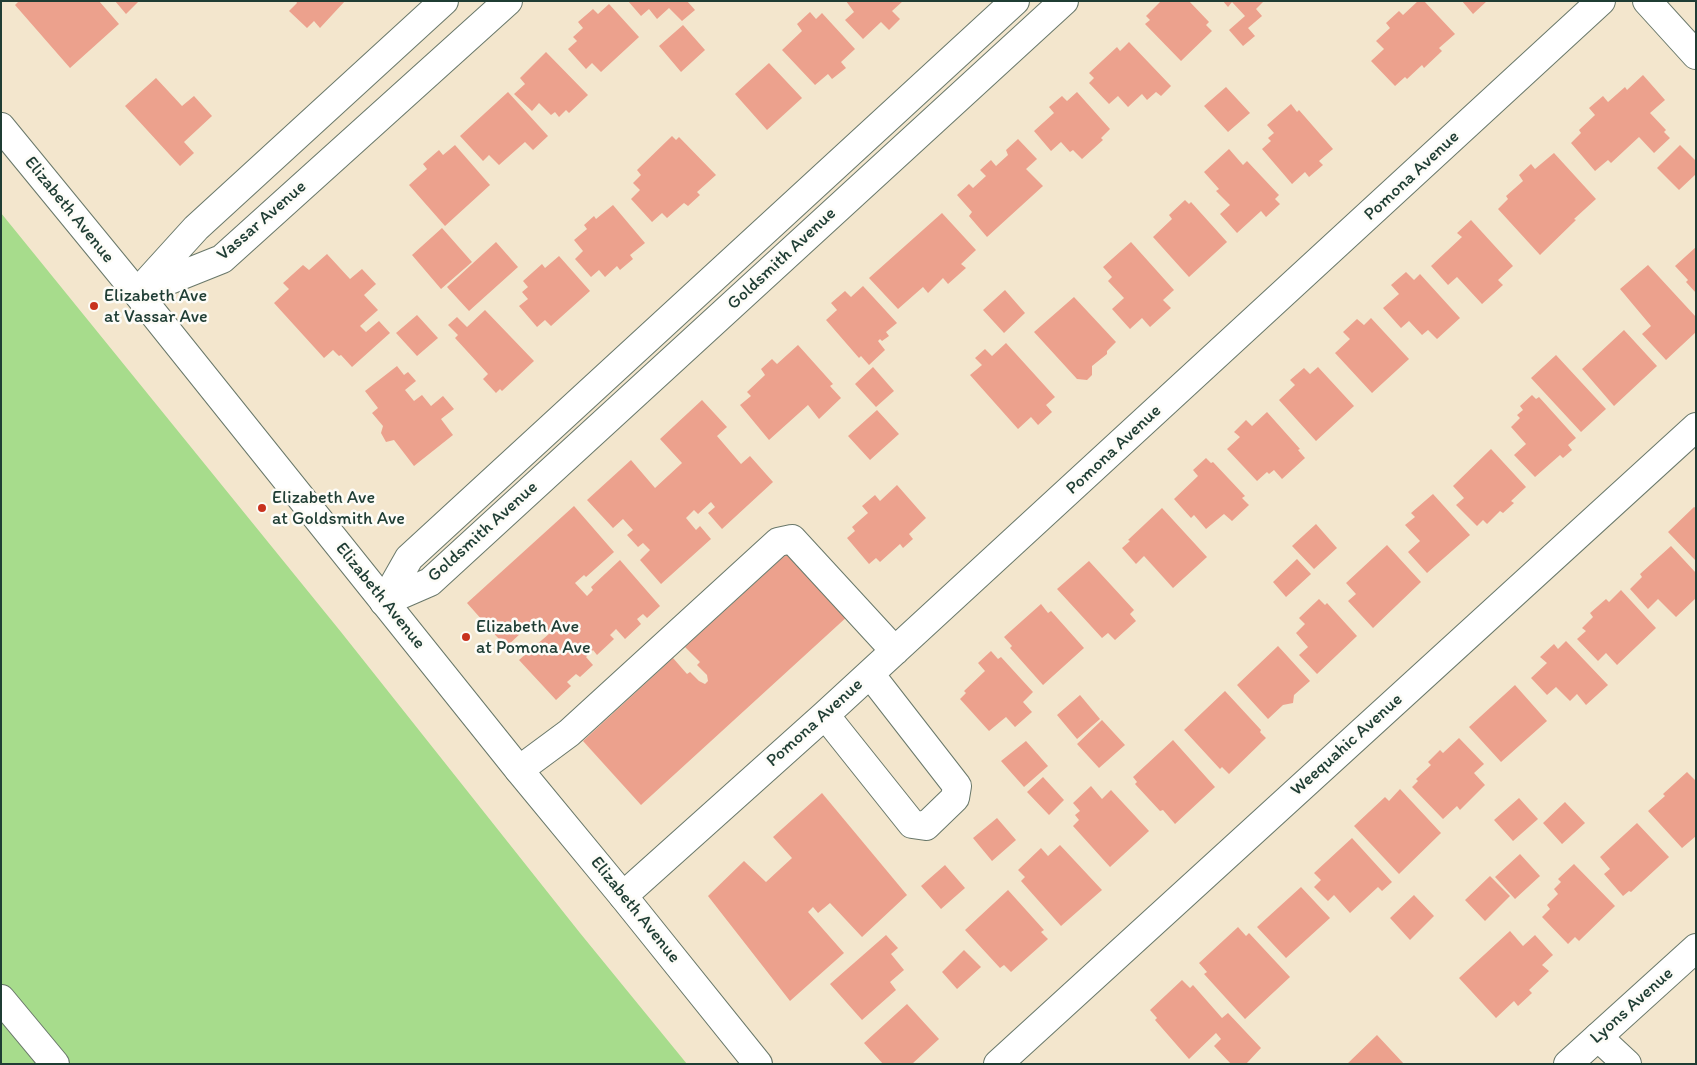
<!DOCTYPE html>
<style>
body{margin:0}
#map{position:relative;width:1697px;height:1065px;overflow:hidden;background:#f3e6cd;font-family:Itim,sans-serif}
canvas{display:block}
.frame{position:absolute;inset:0;border:2px solid #1f3d34;pointer-events:none}
</style>
<div id="map">
<canvas width="1697" height="1065"></canvas>
<div class="frame"></div>
</div>
<script>
const context = document.querySelector('canvas').getContext('2d');
context.lineJoin = 'round';
function fillPath(path, color) {
  context.fillStyle = color;
  context.fill(path, 'evenodd');
}
function poly(rows) {
  const path = new Path2D();
  for (const r of rows) {
    path.moveTo(r[0], r[1]);
    for (let i = 2; i < r.length; i += 2) path.lineTo(r[i], r[i + 1]);
  }
  return path;
}
function trace(path, color, width, dash) {
  context.strokeStyle = color;
  context.lineWidth = width;
  context.lineCap = dash ? 'butt' : 'round';
  context.setLineDash(dash || []);
  context.stroke(path);
}
function label(font, color, halo, rows, align = 'center') {
  context.font = font + ' Itim,sans-serif';
  context.lineWidth = 5;
  context.setLineDash([]);
  context.textBaseline = 'middle';
  context.strokeStyle = halo;
  context.fillStyle = color;
  for (const [text, x, y, turn = 0] of rows) {
    context.save();
    context.translate(x, y);
    context.rotate((+turn || 0) * Math.PI / 180);
    context.textAlign = isNaN(turn) ? turn : align;
    if (halo) context.strokeText(text, 0, 0);
    context.fillText(text, 0, 0);
    context.restore();
  }
}
fillPath(poly([
 [1,213,341,632,580,933,687,1064,1,1064]
]), '#a7dc8c');
fillPath(poly([
 [19,1,99,1,119,24,70,68,15,5],
 [115,1,139,1,126,14],
 [296,1,345,1,320,28,314,21,307,28,289,11,297,3],
 [628,1,687,1,695,10,682,21,669,8,657,19,649,9,641,16],
 [846,1,903,1,892,11,900,19,889,30,881,22,863,39,845,20,854,12],
 [1161,1,1189,1,1209,22,1206,25,1212,31,1181,61,1145,24,1150,20,1146,16],
 [1223,1,1264,1,1256,9,1262,16,1248,28,1255,36,1243,46,1229,30,1245,16,1232,2,1228,7],
 [1418,1,1424,1,1455,34,1439,48,1442,51,1424,68,1422,65,1407,79,1405,77,1395,86,1371,61,1384,49,1376,41,1390,28,1386,23,1399,11,1403,15],
 [1462,1,1487,1,1473,14],
 [609,4,639,37,601,72,592,63,586,69,568,49,577,41,573,37,583,28,578,22,593,9,598,14],
 [810,12,816,19,822,13,855,49,841,62,846,68,832,79,828,74,815,85,782,50,802,31,797,24],
 [683,25,705,50,681,72,659,46],
 [1129,42,1171,86,1161,96,1156,92,1147,100,1142,94,1128,107,1118,96,1109,104,1089,83,1094,78,1089,73,1117,47,1120,51],
 [546,52,588,95,569,113,566,110,559,117,555,112,551,115,539,103,532,111,514,94,525,84,520,78],
 [769,63,802,98,767,130,735,94],
 [1643,75,1665,100,1650,113,1666,130,1664,132,1670,138,1654,153,1639,137,1611,163,1608,160,1595,171,1571,143,1581,133,1579,130,1595,115,1589,108,1603,96,1608,102,1625,87,1627,90],
 [156,78,182,106,194,96,212,116,184,142,194,153,180,166,125,106],
 [1226,87,1250,113,1228,132,1204,106],
 [508,92,548,136,533,150,525,142,499,165,489,155,483,161,460,136],
 [1077,92,1110,129,1101,138,1103,140,1082,159,1073,150,1070,152,1061,142,1051,151,1034,131,1054,113,1049,107,1062,96,1067,101],
 [1291,104,1297,112,1299,110,1333,149,1319,161,1323,165,1309,177,1305,172,1292,184,1262,149,1271,141,1268,138,1274,133,1267,125],
 [672,136,676,140,679,137,716,175,697,192,700,195,688,206,684,203,667,218,662,213,652,222,631,199,640,190,633,183,641,175,637,170],
 [1018,139,1037,159,1026,169,1043,186,987,237,969,216,972,212,957,195,969,184,973,188,986,176,980,170,991,160,996,166,1008,155,1006,150],
 [455,145,490,185,445,226,409,185,427,169,423,164,439,150,443,155],
 [1680,145,1696,161,1696,174,1679,190,1657,168],
 [1229,149,1243,165,1247,161,1279,195,1275,199,1280,204,1266,217,1261,211,1237,233,1220,214,1230,205,1216,191,1219,189,1204,172],
 [1554,153,1596,199,1574,219,1576,220,1540,255,1498,209,1508,199,1506,196,1523,181,1519,175,1531,164,1535,169],
 [1185,200,1189,204,1191,202,1227,242,1189,277,1153,237,1172,219,1169,215],
 [613,205,645,243,630,255,633,259,620,270,617,266,605,277,599,270,591,277,575,259,583,251,574,240,587,229,584,225,594,216,596,219],
 [942,213,976,250,961,264,966,268,948,284,943,278,928,293,923,287,898,309,869,278],
 [1471,220,1513,266,1498,280,1503,285,1482,304,1457,277,1448,285,1431,266,1462,237,1457,233],
 [442,228,472,262,441,289,412,255],
 [496,242,518,267,469,311,447,287],
 [1131,242,1174,290,1163,300,1171,308,1150,327,1142,318,1130,329,1112,309,1124,298,1108,281,1112,277,1103,267],
 [1696,247,1696,293,1686,282,1688,280,1675,266],
 [327,254,350,279,362,269,376,284,364,295,378,310,360,326,366,332,379,321,390,333,352,367,341,355,339,356,333,350,324,358,274,303,289,289,283,283,303,265,309,270],
 [559,256,590,291,551,326,545,320,537,327,519,306,528,299,522,292,528,287,523,281,542,264,545,268],
 [1648,265,1696,317,1696,332,1666,360,1642,334,1651,326,1620,289],
 [1406,272,1414,280,1420,274,1460,318,1437,339,1428,330,1422,335,1409,321,1401,328,1383,308,1399,294,1391,285],
 [863,286,897,323,886,332,889,336,882,341,880,339,878,341,885,350,869,365,861,356,859,358,826,320,837,310,831,303,845,291,851,297],
 [1005,290,1025,313,1004,333,983,310],
 [1074,297,1116,342,1107,351,1107,354,1092,366,1092,375,1087,380,1077,379,1034,332],
 [485,310,534,361,502,391,500,389,496,393,483,379,488,374,455,338,458,335,448,325,457,317,467,327],
 [417,315,438,338,417,356,396,333],
 [1371,318,1409,359,1372,393,1335,353,1350,339,1343,332,1357,319,1364,325],
 [1624,330,1657,366,1614,406,1582,369],
 [1006,343,1055,397,1046,405,1052,412,1038,425,1031,417,1018,429,970,375,982,365,975,358,985,349,992,356],
 [798,345,833,384,830,386,841,398,819,419,808,405,769,440,740,405,751,396,747,392,765,375,761,369,772,359,777,364],
 [1556,355,1606,409,1581,432,1531,378],
 [397,366,404,375,408,372,416,381,405,390,414,401,422,395,431,406,443,396,454,409,441,419,453,435,414,466,394,440,386,442,381,433,383,426,372,413,378,408,365,391],
 [873,367,894,391,876,407,855,384],
 [1318,367,1354,406,1316,441,1279,400,1295,385,1290,380,1304,368,1310,374],
 [1532,395,1536,399,1539,397,1576,438,1568,445,1572,450,1563,458,1560,455,1535,477,1514,455,1526,444,1511,427,1520,418,1517,415,1523,410,1520,406],
 [702,400,727,427,717,436,741,464,750,456,773,482,722,529,708,513,715,507,711,502,698,514,694,510,686,518,696,530,700,526,711,539,661,584,640,560,650,550,643,543,638,547,627,535,633,530,623,519,613,528,587,500,631,460,655,488,682,463,660,439],
 [877,410,899,434,870,460,848,436],
 [1267,412,1300,449,1298,450,1305,458,1282,479,1274,470,1269,474,1267,472,1257,481,1227,449,1240,437,1234,432,1246,420,1252,426],
 [1491,449,1526,487,1511,501,1514,503,1503,513,1500,511,1487,524,1483,520,1477,526,1456,505,1464,498,1453,486],
 [1206,458,1211,463,1213,462,1245,496,1242,498,1249,505,1232,521,1224,514,1206,529,1194,515,1191,518,1174,499,1198,476,1193,470],
 [897,485,926,518,909,534,913,539,903,548,900,544,880,562,876,558,869,564,847,538,855,531,852,527,868,513,862,506,875,495,880,501],
 [1433,494,1470,535,1427,573,1408,552,1420,541,1405,525,1415,517,1411,513],
 [574,506,614,552,586,577,584,575,575,583,587,596,593,590,591,587,620,560,660,606,647,618,643,614,637,619,641,624,625,639,616,629,610,635,614,639,597,655,593,650,586,657,593,665,580,677,576,674,567,682,571,686,556,700,519,660,550,633,537,618,506,647,467,603],
 [1694,507,1696,508,1696,561,1668,532],
 [1162,508,1207,557,1173,588,1144,556,1136,564,1122,548,1130,541,1128,540],
 [1316,524,1337,548,1314,569,1292,546],
 [1387,545,1421,582,1373,628,1348,601,1356,594,1346,583],
 [1671,546,1696,573,1696,598,1676,617,1658,599,1648,609,1630,589,1642,577,1640,574],
 [790,551,849,615,641,805,583,741,673,658,687,674,690,672,699,681,705,684,708,681,707,675,697,665,700,662,685,647],
 [1297,559,1311,574,1286,597,1273,582],
 [1089,561,1134,610,1130,614,1136,621,1115,640,1108,633,1102,638,1057,589],
 [1621,590,1656,628,1617,665,1606,653,1598,661,1577,639,1586,631,1582,628,1593,617,1590,613,1606,599,1609,602],
 [1319,599,1325,605,1327,603,1357,636,1317,674,1299,655,1308,647,1296,633,1305,624,1299,618],
 [1041,604,1048,613,1051,611,1084,648,1043,685,1010,648,1012,646,1004,637],
 [1566,641,1608,685,1586,705,1577,694,1570,701,1556,687,1547,695,1531,678,1547,663,1540,657,1554,644,1558,649],
 [1278,646,1310,681,1294,695,1293,703,1283,705,1268,719,1237,685],
 [991,651,998,659,1001,657,1033,692,1023,702,1032,712,1015,727,1006,717,989,731,960,699,966,693,964,691,985,671,978,663],
 [1515,685,1547,721,1501,762,1469,727],
 [1225,691,1261,730,1260,732,1266,738,1229,774,1222,767,1220,769,1184,730],
 [1080,695,1100,719,1077,739,1057,715],
 [1102,720,1125,745,1099,768,1077,744],
 [1459,738,1484,764,1474,773,1485,785,1460,810,1457,806,1443,819,1412,787,1418,781,1416,779,1431,765,1428,762,1440,750,1443,753],
 [1173,740,1215,787,1175,824,1163,810,1160,811,1135,784,1137,782,1133,777],
 [1026,741,1048,766,1024,787,1001,761],
 [1687,772,1696,781,1696,836,1682,848,1648,811,1665,796,1663,794],
 [1043,777,1064,800,1049,815,1027,792],
 [1091,786,1102,799,1111,790,1149,831,1110,867,1073,826,1079,820,1075,815,1080,811,1073,803],
 [1400,789,1441,833,1399,874,1354,826,1385,797,1389,801],
 [822,793,907,895,862,937,830,903,818,913,813,907,808,912,844,953,790,1001,708,896,744,861,766,882,792,858,773,837],
 [1519,798,1538,819,1513,841,1494,820],
 [1565,802,1585,823,1562,844,1543,823],
 [997,818,1016,840,992,861,973,838],
 [1637,823,1669,857,1631,892,1629,891,1623,896,1604,874,1610,869,1600,857],
 [1352,838,1392,882,1382,891,1378,887,1350,913,1334,895,1328,901,1314,887,1321,880,1314,873],
 [1060,845,1102,890,1061,926,1021,881,1025,877,1018,870,1041,848,1048,856],
 [1520,854,1540,876,1515,899,1495,877],
 [1574,864,1615,906,1579,941,1575,937,1568,944,1542,917,1550,909,1547,905,1558,894,1554,889,1561,882,1558,879],
 [945,865,965,888,941,909,921,886],
 [1490,876,1510,896,1485,921,1465,900],
 [1301,887,1330,918,1286,958,1257,927],
 [1008,890,1044,930,1041,932,1048,939,1011,972,1004,965,1000,968,965,930],
 [1414,895,1434,916,1410,940,1390,918],
 [1238,927,1246,936,1249,933,1290,977,1245,1019,1204,974,1207,972,1199,963],
 [1510,931,1523,946,1535,935,1553,955,1542,965,1549,971,1529,990,1532,993,1518,1006,1514,1001,1496,1018,1459,978],
 [886,935,898,948,891,954,904,970,890,982,896,990,862,1020,830,984],
 [964,950,981,967,957,989,942,972],
 [1182,980,1190,988,1193,985,1222,1018,1228,1013,1261,1048,1246,1064,1231,1064,1214,1046,1221,1039,1216,1033,1189,1059,1155,1020,1157,1018,1150,1010],
 [907,1004,939,1039,912,1064,883,1064,864,1043],
 [1377,1035,1404,1064,1347,1064]
]), '#eca18d');
const minor = poly([
 [444,1,196,228,137,293,222,259,508,1],
 [384,602,430,582,1064,1],
 [384,602,409,558,1015,1],
 [825,715,912,824,926,826,955,798,957,786,870,674],
 [519,770,569,733,778,542,792,539,895,651],
 [623,896,825,715,1601,1],
 [1,999,55,1064],
 [1598,1037,1627,1064],
 [998,1064,1696,427]
]);
const major = poly([
 [1647,1,1696,55],
 [1,127,137,293,519,770,623,896,758,1064],
 [1568,1064,1696,948]
]);
trace(minor, '#69786a', 30);
trace(major, '#69786a', 30);
trace(minor, '#fff', 28);
trace(major, '#fff', 28);
for (const [x, y, r, color] of [
 [94,306,5,"#c8321e"],
 [262,508,5,"#c8321e"],
 [466,637,5,"#c8321e"]
]) {
  const dot = new Path2D();
  dot.arc(x, y, r, 0, 2 * Math.PI);
  context.fillStyle = color;
  context.fill(dot);
  trace(dot, '#fdfcf7', 2);
}
label('18px', '#1f3d34', '#fdfcf7', [
 ["Pomona Avenue",1412,176,-43],
 ["Elizabeth Avenue",69,210,51],
 ["Vassar Avenue",262,221,-41],
 ["Goldsmith Avenue",782,259,-43],
 ["Pomona Avenue",1114,450,-43],
 ["Goldsmith Avenue",483,532,-42],
 ["Elizabeth Avenue",380,596,51],
 ["Pomona Avenue",815,723,-42],
 ["Weequahic Avenue",1347,745,-42],
 ["Elizabeth Avenue",635,910,51],
 ["Lyons Avenue",1632,1006,-42]
]);
label('18px', '#1f3d34', '#fdfcf7', [
 ["Elizabeth Ave",104,296],
 ["at Vassar Ave",104,317],
 ["Elizabeth Ave",272,498],
 ["at Goldsmith Ave",272,519],
 ["Elizabeth Ave",476,627],
 ["at Pomona Ave",476,648]
], 'left');
</script>
